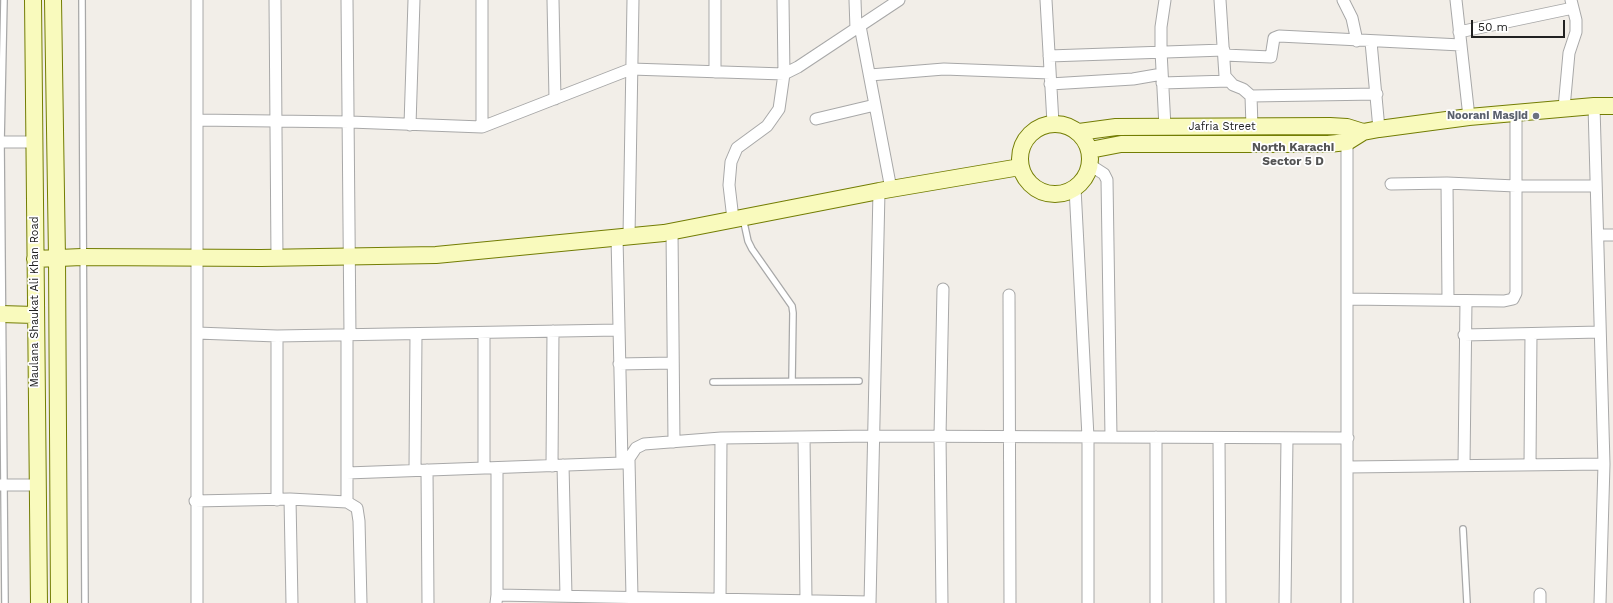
<!DOCTYPE html>
<style>
body{margin:0}
#map{position:relative;width:1613px;height:603px;overflow:hidden;background:#f2eee8;font-family:"Work Sans",sans-serif}
canvas{display:block}
.scale{position:absolute;left:1471px;top:20px;width:94px;height:18px;box-sizing:border-box;border:2px solid #212121;border-top:0;padding-left:5px;font-size:12px;line-height:14px;white-space:nowrap;color:#212121;-webkit-text-stroke:3px #fff;paint-order:stroke}
</style>
<div id="map">
<canvas width="1613" height="603"></canvas>
<div class="scale">50 m</div>
</div>
<script>
const context = document.querySelector('canvas').getContext('2d');
context.lineJoin = 'round';
function poly(rows) {
  const path = new Path2D();
  for (const r of rows) {
    if (r.length === 3) {
      path.moveTo(r[0] + r[2], r[1]);
      path.arc(r[0], r[1], r[2], 0, 2 * Math.PI);
      continue;
    }
    path.moveTo(r[0], r[1]);
    for (let i = 2; i < r.length; i += 2) path.lineTo(r[i], r[i + 1]);
  }
  return path;
}
function trace(path, color, width, dash) {
  context.strokeStyle = color;
  context.lineWidth = width;
  context.lineCap = dash ? 'butt' : 'round';
  context.setLineDash(dash || []);
  context.stroke(path);
}
function label(font, color, halo, rows, align = 'center') {
  context.font = font + ' "Work Sans",sans-serif';
  context.lineWidth = 3.5;
  context.setLineDash([]);
  context.textBaseline = 'middle';
  context.strokeStyle = halo;
  context.fillStyle = color;
  for (const [text, x, y, turn = 0] of rows) {
    context.save();
    context.translate(x, y);
    context.rotate((+turn || 0) * Math.PI / 180);
    context.textAlign = isNaN(turn) ? turn : align;
    if (halo) context.strokeText(text, 0, 0);
    context.fillText(text, 0, 0);
    context.restore();
  }
}
const lane = poly([
 [4,0,1,142,5,603],
 [82,0,85,603],
 [743,218,748,241,752,249,792,306,793,313,792,381],
 [713,382,859,381],
 [1463,529,1467,603]
]);
const street = poly([
 [275,0,277,258],
 [347,0,350,335],
 [482,0,482,127],
 [553,0,555,99],
 [715,0,715,72],
 [855,0,856,29],
 [1046,0,1053,123],
 [1165,0,1161,27,1161,51,1165,127],
 [1220,0,1225,76,1233,85,1243,89,1251,96,1252,127],
 [1343,0,1352,18,1357,41],
 [1456,0,1469,117],
 [860,26,891,189],
 [1459,32,1573,8],
 [1371,42,1379,129],
 [1224,55,1271,57,1274,38,1279,36,1461,45],
 [1049,56,1224,50],
 [870,75,944,69,1050,73],
 [1162,83,1229,81],
 [1050,84,1133,79,1162,74],
 [1251,96,1377,94],
 [1594,106,1604,464,1600,603],
 [1564,108,1569,53,1576,32,1576,20,1571,0],
 [816,119,875,105],
 [197,120,350,122,482,127,631,69,784,74,798,67,899,0],
 [410,125,414,0],
 [1347,135,1347,603],
 [0,142,34,142],
 [1090,165,1104,174,1107,180,1111,437],
 [1447,183,1448,300],
 [1391,184,1447,183,1516,186,1596,186],
 [1075,188,1088,437,1088,603],
 [733,219,729,185,731,162,737,148,767,126,779,109,784,74,783,0],
 [672,231,674,442],
 [1598,235,1613,235],
 [629,236,633,0],
 [617,237,622,463],
 [1009,295,1010,603],
 [1348,299,1504,301,1513,299,1516,293,1516,113],
 [197,333,277,336,618,330],
 [484,333,484,468],
 [347,335,347,473],
 [1464,335,1600,332],
 [277,336,277,500],
 [619,364,673,363],
 [804,437,806,600],
 [1156,437,1156,603],
 [1219,438,1220,603],
 [629,460,632,597],
 [563,465,566,596],
 [1464,465,1466,301],
 [1530,465,1531,334],
 [552,466,553,331],
 [1348,467,1604,464],
 [497,468,497,595],
 [415,470,416,334],
 [427,470,428,603],
 [0,485,37,485],
 [290,499,292,603],
 [195,501,290,499,347,502,347,473,622,463,626,463,636,448,644,444,721,438,873,436,1348,438],
 [347,502,357,508,359,521,361,603],
 [197,603,197,0],
 [496,603,497,595,870,602],
 [720,603,721,438],
 [870,603,879,191],
 [942,603,940,436,943,289],
 [1285,603,1287,438],
 [1540,603,1540,594]
]);
const secondary = poly([
 [33,0,39,603],
 [53,0,57,258,59,603],
 [1055,159,35],
 [1079,132,1116,127,1330,126,1347,127,1363,132],
 [1090,150,1121,144,1328,144,1347,142,1363,132,1379,129,1469,117,1594,106,1613,106],
 [35,259,82,257,261,258,436,255,664,233,879,191,1020,167],
 [0,314,35,315]
]);
trace(lane, '#a8a8a8', 8);
trace(street, '#a8a8a8', 13);
trace(secondary, '#737d04', 18);
trace(lane, '#fff', 5.5);
trace(street, '#fff', 11);
trace(secondary, '#f9fabd', 16);
for (const [x, y, r, color] of [
 [1536,116,4,"#6b7280"]
]) {
  const dot = new Path2D();
  dot.arc(x, y, r, 0, 2 * Math.PI);
  context.fillStyle = color;
  context.fill(dot);
  trace(dot, '#fff', 1.5);
}
label('bold 11px', '#5b616d', '#fff', [
 ["Noorani Masjid",1528,116]
], 'right');
label('11px', '#212121', '#fff', [
 ["Jafria Street",1222,127],
 ["Maulana Shaukat Ali Khan Road",35,302,-90]
]);
label('bold 12px', '#545454', '#fff', [
 ["North Karachi",1293,147],
 ["Sector 5 D",1293,161]
]);
</script>
